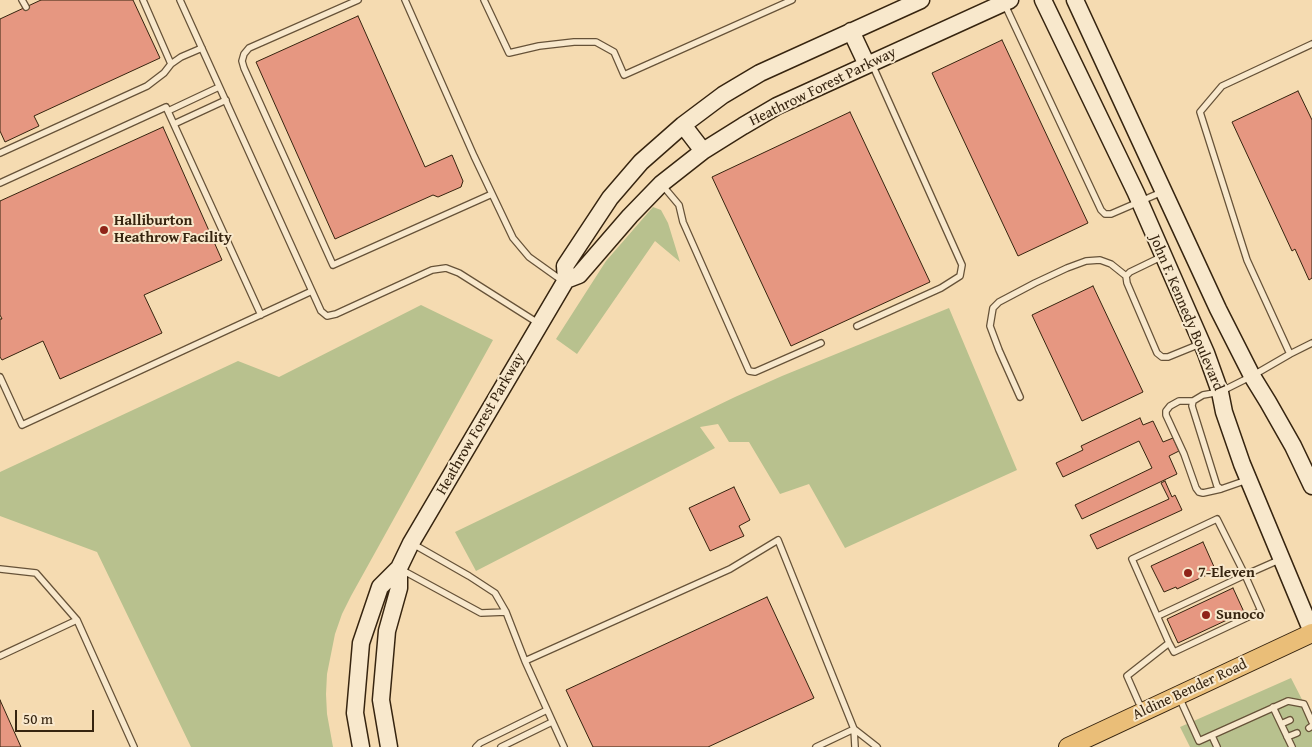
<!DOCTYPE html>
<style>
body{margin:0}
#map{position:relative;width:1312px;height:747px;overflow:hidden;background:#f5dbb1;font-family:"Gentium Book Plus",serif}
canvas{display:block}
.scale{position:absolute;left:15px;top:710px;width:79px;height:22px;box-sizing:border-box;border:2px solid #36240f;border-top:0;padding-left:6px;font-size:15px;line-height:18px;white-space:nowrap;color:#36240f;-webkit-text-stroke:4px #f8e8cc;paint-order:stroke}
</style>
<div id="map">
<canvas width="1312" height="747"></canvas>
<div class="scale">50 m</div>
</div>
<script>
const context = document.querySelector('canvas').getContext('2d');
context.lineJoin = 'round';
function fillPath(path, color) {
  context.fillStyle = color;
  context.fill(path, 'evenodd');
}
function poly(rows) {
  const path = new Path2D();
  for (const r of rows) {
    path.moveTo(r[0], r[1]);
    for (let i = 2; i < r.length; i += 2) path.lineTo(r[i], r[i + 1]);
  }
  return path;
}
function trace(path, color, width, dash) {
  context.strokeStyle = color;
  context.lineWidth = width;
  context.lineCap = dash ? 'butt' : 'round';
  context.setLineDash(dash || []);
  context.stroke(path);
}
function label(font, color, halo, rows, align = 'center') {
  context.font = font + ' "Gentium Book Plus",serif';
  context.lineWidth = 4;
  context.setLineDash([]);
  context.textBaseline = 'middle';
  context.strokeStyle = halo;
  context.fillStyle = color;
  for (const [text, x, y, turn = 0] of rows) {
    context.save();
    context.translate(x, y);
    context.rotate((+turn || 0) * Math.PI / 180);
    context.textAlign = isNaN(turn) ? turn : align;
    if (halo) context.strokeText(text, 0, 0);
    context.fillText(text, 0, 0);
    context.restore();
  }
}
fillPath(poly([
 [653,207,661,210,668,223,680,262,655,241,577,354,556,339,606,261],
 [421,305,493,340,351,596,342,614,335,634,327,674,326,694,327,714,333,747,191,747,97,552,0,516,0,472,238,361,279,377],
 [949,308,1017,470,845,548,809,484,780,494,749,442,729,442,718,424,700,427,715,448,476,571,455,532,735,397,782,376],
 [1291,678,1312,719,1312,747,1190,747,1180,727]
]), '#b8c18e');
const building = poly([
 [41,0,133,0,160,58,34,116,39,126,5,142,0,131,0,19,41,0],
 [358,16,425,167,452,155,463,181,461,187,438,197,433,195,335,239,256,62,358,16],
 [1002,40,1088,223,1018,256,932,73,1002,40],
 [1298,91,1312,120,1312,278,1309,280,1295,249,1292,251,1232,122,1298,91],
 [850,112,930,282,791,346,712,177,850,112],
 [163,127,222,260,144,295,162,333,60,379,43,341,2,360,0,357,0,319,2,319,0,315,0,201,163,127],
 [1093,286,1143,392,1082,421,1032,315,1093,286],
 [1140,418,1143,425,1153,421,1163,442,1173,438,1179,451,1169,456,1177,474,1082,519,1075,505,1152,468,1139,441,1063,477,1056,463,1083,450,1081,446,1140,418],
 [1165,481,1172,497,1175,495,1182,510,1097,549,1090,535,1169,499,1161,483,1165,481],
 [734,487,750,520,739,526,744,536,710,551,689,508,734,487],
 [1203,542,1215,569,1208,572,1209,574,1177,589,1176,587,1164,592,1151,566,1203,542],
 [1233,588,1244,612,1178,643,1167,619,1233,588],
 [767,597,814,698,708,747,593,747,566,690,767,597],
 [0,700,21,747,0,747,0,700]
]);
fillPath(building, '#e69781');
trace(building, '#36240f', 1);
const lane = poly([
 [22,0,26,7],
 [143,0,171,64],
 [180,0,321,311,327,316,336,314,432,270,446,268,459,273,538,323],
 [358,0,249,48,244,54,242,61,244,68,333,265,492,194],
 [405,0,474,156,513,238,529,257,564,282],
 [484,0,509,53,539,46,574,42,596,42,614,52,624,75,792,0],
 [1005,5,1101,210,1105,214,1111,214,1162,192],
 [168,111,219,87],
 [174,124,226,100],
 [0,153,147,86,164,73,171,64,181,57,202,48],
 [0,183,166,107,261,315],
 [663,186,679,205,683,222,749,371,755,372,821,343],
 [1161,257,1130,272,1126,276,1127,283,1157,353,1162,357,1168,357,1200,344],
 [857,326,941,288,960,276,962,265,872,64],
 [1290,354,1247,260,1200,112,1222,86,1312,44],
 [0,377,22,425,312,291],
 [1020,397,999,350,990,326,993,308,999,302,1035,283,1067,268,1086,261,1100,260,1111,264,1126,276],
 [1193,401,1179,401,1170,406,1166,411,1166,415,1184,454,1196,488,1199,492,1203,493,1221,489],
 [1247,480,1221,489,1217,486,1192,406,1193,401,1203,395,1220,392,1252,376,1290,354,1312,343],
 [413,544,469,576,495,593,506,612,525,661,730,569,778,540,854,729,855,747],
 [0,569,36,573,77,620,134,747],
 [402,570,481,613,506,612],
 [1158,616,1245,575,1261,611,1174,652,1169,643],
 [0,656,77,620],
 [525,661,564,747],
 [1179,697,1199,741,1288,701,1304,704,1312,722],
 [1273,707,1292,747],
 [1142,710,1127,676,1169,643,1132,559,1217,519,1245,575,1279,560],
 [1281,724,1290,720],
 [1309,728,1312,726],
 [854,729,877,747],
 [1212,736,1217,747],
 [1287,737,1297,733],
 [476,747,480,743,547,710],
 [501,747,552,722],
 [816,747,854,729]
]);
const secondary = poly([
 [1043,0,1136,193,1206,353,1220,392,1224,412,1242,464,1312,632],
 [1075,0,1218,309,1252,376,1268,402,1293,446,1312,486],
 [851,31,867,65],
 [683,125,703,151],
 [566,280,579,275,630,216,661,184,703,151,743,126,777,106,1010,0],
 [361,747,355,713,361,643,380,587,399,568,411,543,566,280,565,266,610,198,641,162,683,125,723,95,760,73,921,0],
 [389,747,381,700,387,631,399,588,399,568]
]);
const primary = poly([
 [1068,747,1312,633]
]);
trace(lane, '#665238', 8);
trace(secondary, '#36240f', 19);
trace(primary, '#36240f', 20);
trace(lane, '#f8e8cc', 5.5);
trace(secondary, '#f8e8cc', 16);
trace(primary, '#eabe78', 18);
for (const [x, y, r, color] of [
 [104,230,5,"#8f2418"],
 [1188,573,5,"#8f2418"],
 [1206,615,5,"#8f2418"]
]) {
  const dot = new Path2D();
  dot.arc(x, y, r, 0, 2 * Math.PI);
  context.fillStyle = color;
  context.fill(dot);
  trace(dot, '#f8e8cc', 2);
}
label('15px', '#36240f', '#f8e8cc', [
 ["Heathrow Forest Parkway",823,87,-26],
 ["John F. Kennedy Boulevard",1186,313,67],
 ["Heathrow Forest Parkway",481,424,-60],
 ["Aldine Bender Road",1190,690,-25]
]);
label('bold 15px', '#36240f', '#f8e8cc', [
 ["Halliburton",114,221],
 ["Heathrow Facility",114,238],
 ["7-Eleven",1198,573],
 ["Sunoco",1216,615]
], 'left');
</script>
